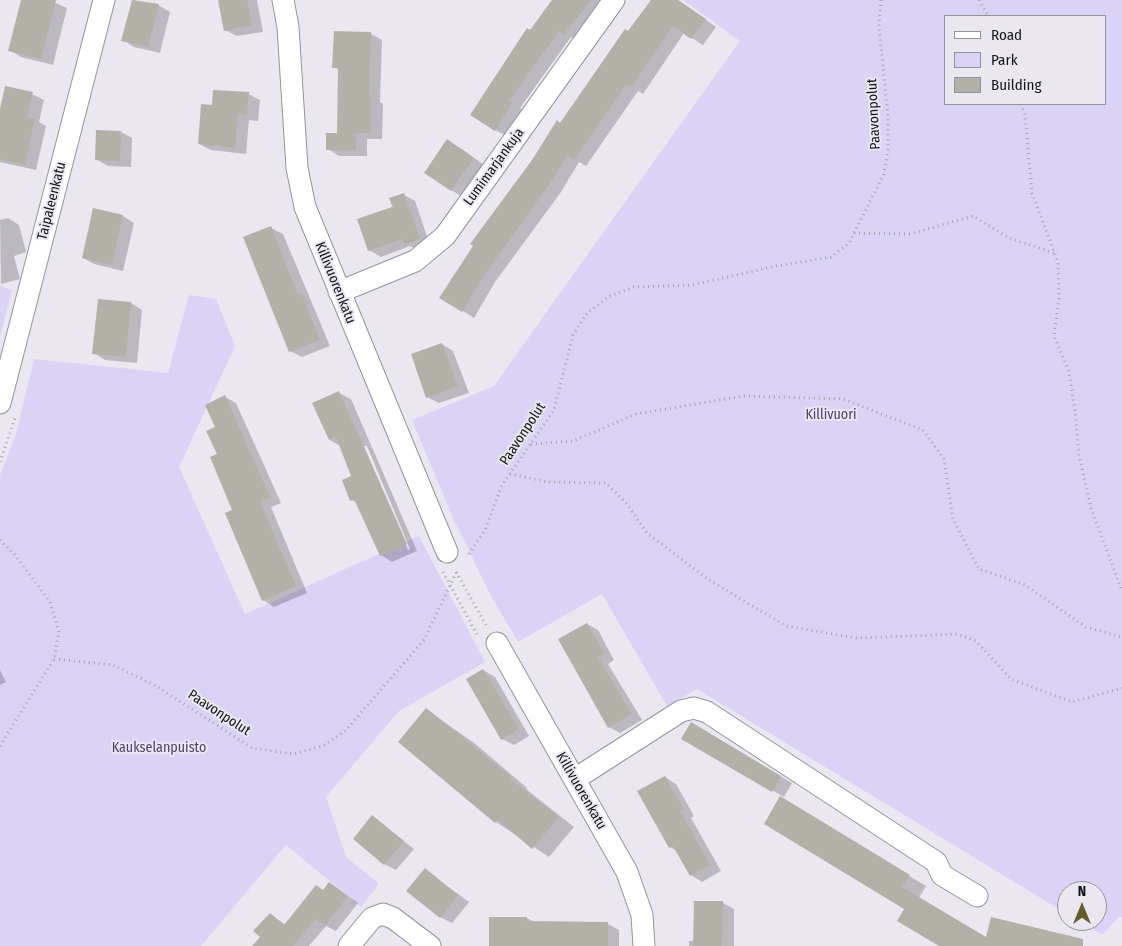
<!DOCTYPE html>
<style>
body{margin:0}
#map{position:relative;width:1122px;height:946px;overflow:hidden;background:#eae7f1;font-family:"Fira Sans Condensed",sans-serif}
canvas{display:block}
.legend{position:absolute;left:944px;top:15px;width:162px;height:90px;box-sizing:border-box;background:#eae7f1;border:1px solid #95939a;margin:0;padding:6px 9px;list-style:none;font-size:15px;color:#151518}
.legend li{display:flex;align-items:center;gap:10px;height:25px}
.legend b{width:25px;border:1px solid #95939a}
.north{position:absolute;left:1057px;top:881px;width:50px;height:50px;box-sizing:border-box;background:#eae7f1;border:1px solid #95939a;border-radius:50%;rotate:0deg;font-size:14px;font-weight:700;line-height:20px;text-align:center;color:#151518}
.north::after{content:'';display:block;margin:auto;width:18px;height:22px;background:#635d2a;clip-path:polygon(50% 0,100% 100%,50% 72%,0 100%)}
</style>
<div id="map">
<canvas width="1122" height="946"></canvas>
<ul class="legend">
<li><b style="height:6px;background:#fff"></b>Road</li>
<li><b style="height:14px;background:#dbd3f5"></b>Park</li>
<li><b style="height:14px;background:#b2b1a7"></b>Building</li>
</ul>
<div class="north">N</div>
</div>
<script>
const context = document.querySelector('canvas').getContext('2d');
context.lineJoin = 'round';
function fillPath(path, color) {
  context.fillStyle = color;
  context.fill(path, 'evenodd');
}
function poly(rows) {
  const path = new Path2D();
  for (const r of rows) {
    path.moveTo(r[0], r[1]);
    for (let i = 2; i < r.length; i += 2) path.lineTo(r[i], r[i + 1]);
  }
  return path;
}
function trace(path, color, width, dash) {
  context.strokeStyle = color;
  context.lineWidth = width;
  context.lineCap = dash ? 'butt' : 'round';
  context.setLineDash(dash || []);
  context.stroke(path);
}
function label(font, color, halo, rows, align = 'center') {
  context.font = font + ' "Fira Sans Condensed",sans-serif';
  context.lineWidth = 4;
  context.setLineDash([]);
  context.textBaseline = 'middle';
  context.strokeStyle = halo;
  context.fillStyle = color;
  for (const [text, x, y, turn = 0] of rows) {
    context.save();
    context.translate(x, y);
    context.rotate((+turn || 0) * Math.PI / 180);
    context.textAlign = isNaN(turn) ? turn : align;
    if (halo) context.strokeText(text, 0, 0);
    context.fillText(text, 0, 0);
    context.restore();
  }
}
fillPath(poly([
 [683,0,1122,0,1122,917,1120,916,1102,935,1079,921,1097,921,1097,891,1067,891,1067,914,697,689,667,706,602,594,518,642,490,594,453,518,412,420,494,386,740,41],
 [1106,16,1106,104,946,104,946,16],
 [0,286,12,290,0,337],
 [189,295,216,299,235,346,179,467,245,614,419,536,485,662,399,711,326,797,346,857,379,884,361,907,286,845,201,946,0,946,0,475,16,434,34,359,168,373]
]), '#dbd3f5');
fillPath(poly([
 [22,0,48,0,67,8,53,65,21,57,10,50],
 [133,0,158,5,170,12,160,53,134,47,123,40],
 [219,0,257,0,263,32,237,36,225,30],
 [553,0,605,0,576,40,571,37,520,108,523,110,507,136,495,130,530,31],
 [652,0,678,0,716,27,703,45,684,33,643,94,638,91,586,166,579,162,561,192,495,282,474,318,441,297,560,124],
 [371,34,382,40,380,102,383,104,382,139,367,139,367,156,339,156,328,149,338,134,339,70,334,67],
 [32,94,44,100,39,122,46,126,36,170,0,162,0,115],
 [248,94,260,100,258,121,249,120,246,154,211,150,199,144,213,107],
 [121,132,132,138,131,167,108,166,96,159],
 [459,147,484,165,463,197,451,190],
 [404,195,415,201,430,245,417,250,410,246,381,257,369,250],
 [123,216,134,223,123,271,94,264,83,258],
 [8,218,19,225,26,252,14,256,20,279,1,284,0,220],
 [271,228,283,234,330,346,302,357,290,351],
 [99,300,131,303,142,310,137,363,105,360,94,353],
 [442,344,453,351,469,393,439,403,427,397],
 [339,393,351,399,417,551,392,562,381,555,358,503,351,500,353,477,340,446,330,440],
 [364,446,367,446,410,549,408,550],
 [225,397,236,403,281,503,271,507,307,593,274,607,263,600,219,455],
 [587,624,598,630,614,660,608,664,642,720,620,733,609,727],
 [0,670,6,682,0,685],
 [483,670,495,677,529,736,514,745,502,739],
 [426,710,473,742,527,788,526,789,574,827,549,857,496,822,399,742],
 [692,724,792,783,784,797,683,739],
 [665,777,676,784,694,816,691,818,721,871,702,882,691,875,677,851,670,847,639,791],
 [797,808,926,886,919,898,987,939,1074,946,942,946,906,908],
 [373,817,414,849,396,870,384,864],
 [425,870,469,902,452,923,440,917],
 [330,884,358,903,336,931,326,926,309,946,254,946,262,937,270,914,286,925],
 [723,903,734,909,734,946,689,946,689,941,694,941],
 [527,918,534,922,608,924,619,930,619,946,490,946]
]), '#0003');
fillPath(poly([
 [21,0,56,0,41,59,8,51],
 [132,0,159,4,148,47,121,41],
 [218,0,247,0,252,25,224,31],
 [552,0,591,0,564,34,559,31,509,101,512,103,495,131,470,115,527,28,530,30],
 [651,0,678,0,706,19,691,39,673,26,631,88,626,85,574,160,567,156,549,185,484,276,462,312,439,298,473,246,470,244,532,160,557,120,560,123,625,29,628,31],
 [334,31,371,32,369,96,371,96,371,133,356,133,356,150,326,150,326,133,337,133,338,68,332,68],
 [5,86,33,92,27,117,35,119,25,165,0,159,0,109],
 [213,90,249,92,247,115,238,114,235,148,198,144,201,104,212,105],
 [96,130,121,131,120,161,95,160],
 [447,139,474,158,451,191,424,173],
 [404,193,420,239,404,245,402,239,368,251,357,219,392,207,393,208,389,198],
 [93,208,123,215,112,265,82,258],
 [271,226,298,295,302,294,320,340,289,352,243,237],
 [98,299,131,302,126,357,92,354],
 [442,343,458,386,426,398,411,354],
 [339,391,407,544,380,556,354,499,350,501,342,480,351,476,336,437,329,440,312,403],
 [225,395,270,497,260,501,296,586,262,601,225,513,232,510,210,457,217,454,206,431,215,427,205,405],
 [587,623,605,654,598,657,632,714,608,728,558,639],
 [483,669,519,729,501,740,466,679],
 [426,708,457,732,512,778,511,779,559,817,532,849,498,820,495,823,398,742],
 [691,722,781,776,772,792,681,739],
 [665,776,684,809,680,811,710,865,690,876,673,846,669,848,637,791],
 [780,796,910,875,902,887,986,937,991,917,1083,939,1083,946,939,946,897,921,904,909,764,824],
 [372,815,404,841,384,865,353,839],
 [425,868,458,895,440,918,406,891],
 [329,882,348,896,325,926,316,919,293,946,252,946,260,937,253,931,270,913,284,925,316,885,323,890],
 [694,901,723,901,722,946,693,946],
 [489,917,527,917,527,921,608,922,608,946,489,946]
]), '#b2b1a7');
const minor = poly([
 [283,0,288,27,297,168,305,207,447,552],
 [339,292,415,261,445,236,614,0],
 [0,403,104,0],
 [497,643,627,872,642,915,644,946],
 [575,779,681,711,694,708,707,712,936,862,942,875,977,896],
 [349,946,372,918,383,914,393,918,430,946]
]);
trace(minor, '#95939c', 23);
trace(poly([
 [979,0,988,16],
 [1021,104,1025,115,1032,193,1058,262,1059,299,1054,336,1069,372,1075,411,1079,456,1091,508,1122,591],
 [854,233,910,234,973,216,1009,238,1054,253],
 [531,444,573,441,636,414,744,396,843,399,923,430,944,459,953,519,979,569,1025,585,1086,627,1122,637],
 [0,462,15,418],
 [510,474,548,482,606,483,627,504,647,533,709,580,786,626,857,638,957,634,976,641,1011,679,1072,702,1122,688],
 [0,540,15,555,50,602,59,632,54,659,0,746],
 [469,554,485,530,502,485,554,410,573,335,587,313,610,296,634,287,693,285,776,266,831,257,849,243,884,174,888,150,888,118,879,25,881,0],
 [443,572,478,636],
 [456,572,486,625],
 [54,659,113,665,156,686,252,748,293,754,323,746,345,731,424,640,457,571]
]), '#a5a3ab', 3, [1, 4]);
trace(minor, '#fff', 21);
label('14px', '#151518', '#eae7f1', [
 ["Paavonpolut",874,114,-93],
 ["Lumimarjankuja",494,167,-54],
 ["Taipaleenkatu",52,201,-76],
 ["Killivuorenkatu",335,283,68],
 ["Paavonpolut",523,434,-57],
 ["Paavonpolut",219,713,33],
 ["Killivuorenkatu",581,791,60]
]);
label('14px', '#514174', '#eae7f1', [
 ["Killivuori",831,415],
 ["Kaukselanpuisto",159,748]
]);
</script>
